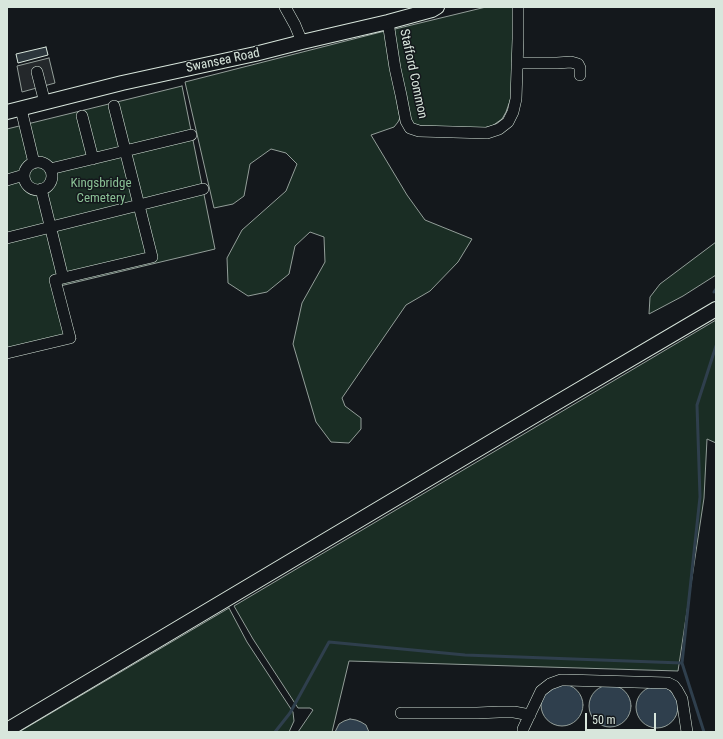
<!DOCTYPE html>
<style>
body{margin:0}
#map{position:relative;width:723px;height:739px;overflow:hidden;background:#14181c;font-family:"Roboto Condensed",sans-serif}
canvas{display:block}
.frame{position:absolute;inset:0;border:8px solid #d8e6dc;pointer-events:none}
.scale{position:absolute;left:585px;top:713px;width:71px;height:18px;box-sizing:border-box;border:2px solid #d8e6dc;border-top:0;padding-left:5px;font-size:12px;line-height:14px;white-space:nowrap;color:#d8e6dc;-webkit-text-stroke:3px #14181c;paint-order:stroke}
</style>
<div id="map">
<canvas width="723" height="739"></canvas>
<div class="frame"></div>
<div class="scale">50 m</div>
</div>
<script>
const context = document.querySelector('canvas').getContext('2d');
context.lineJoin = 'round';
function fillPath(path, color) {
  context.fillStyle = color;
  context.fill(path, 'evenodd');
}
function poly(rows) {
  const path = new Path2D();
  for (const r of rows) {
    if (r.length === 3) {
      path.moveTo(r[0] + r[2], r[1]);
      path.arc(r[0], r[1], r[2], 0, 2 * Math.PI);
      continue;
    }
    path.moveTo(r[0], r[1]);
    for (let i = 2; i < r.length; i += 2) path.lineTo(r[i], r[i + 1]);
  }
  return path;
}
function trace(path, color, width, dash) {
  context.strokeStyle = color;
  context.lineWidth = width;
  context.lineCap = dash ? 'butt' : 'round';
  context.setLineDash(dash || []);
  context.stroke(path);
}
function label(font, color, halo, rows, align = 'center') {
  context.font = font + ' "Roboto Condensed",sans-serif';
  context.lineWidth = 3;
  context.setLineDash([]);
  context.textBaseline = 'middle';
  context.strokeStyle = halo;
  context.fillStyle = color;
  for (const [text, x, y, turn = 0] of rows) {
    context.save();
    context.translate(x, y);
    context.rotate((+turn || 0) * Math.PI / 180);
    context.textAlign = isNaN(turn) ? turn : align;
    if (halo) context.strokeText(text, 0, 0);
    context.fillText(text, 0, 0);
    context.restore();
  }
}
const green = poly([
 [486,7,512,7,514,10,512,95,506,112,502,119,492,126,483,128,421,126,413,124,408,119,391,30,486,7],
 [385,31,400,118,398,122,394,127,371,135,407,195,425,220,472,239,458,262,430,291,406,305,342,398,345,406,361,418,361,429,349,443,331,442,316,422,293,344,302,303,325,262,324,237,310,232,295,246,289,274,267,292,248,296,228,283,227,258,242,230,286,191,297,164,286,153,271,149,250,164,244,196,233,204,214,208,185,82,385,31],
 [182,86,215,249,60,286,76,339,7,358,7,129,182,86],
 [716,242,716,275,683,296,649,314,650,297,660,284,716,242],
 [716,320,716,443,707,439,704,498,678,671,349,661,332,732,298,732,313,710,310,708,298,708,253,639,234,606,716,320],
 [229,608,247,642,293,712,294,721,289,732,19,732,229,608]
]);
fillPath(green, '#1a2d24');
trace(green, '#939e99', 1);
const parking = poly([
 [49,58,55,83,22,92,17,66,49,58]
]);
fillPath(parking, '#24282b');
trace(parking, '#939e99', 1);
const water = poly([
 [562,705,21],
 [610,706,21],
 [657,707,21],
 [350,719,356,720,361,722,366,725,369,732,335,732,339,724,344,721,350,719]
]);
fillPath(water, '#2f3f4d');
trace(water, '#939e99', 1);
trace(poly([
 [714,292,716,289],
 [275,732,290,713,329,642,465,655,682,663],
 [704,732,682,663,700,497,697,405,716,346]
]), '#2f3f4d', 3);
const building = poly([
 [46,47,48,55,18,63,16,54,46,47]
]);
fillPath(building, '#2c363c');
trace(building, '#d8e6dc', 1);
const minor = poly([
 [285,7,295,25,302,42],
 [388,22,395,68,401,95,406,121,410,128,419,131,487,133,499,129,508,122,513,112,516,99,518,39,518,7],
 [517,63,557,63,571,62,578,64,580,68,580,75],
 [37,72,45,103],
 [21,109,34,163],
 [82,116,93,159],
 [38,176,14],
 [50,169,191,135],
 [7,180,24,175],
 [41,189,63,278],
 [7,238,203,189],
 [7,353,70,338,55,280,152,257,114,106],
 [401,713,477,713,499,712,514,712,530,715],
 [523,732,523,729,541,691,550,684,561,680,566,680,668,683,674,686,677,690,682,699,687,732]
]);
const major = poly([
 [7,112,122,83,255,54,302,42,388,22,432,10,437,7],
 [7,730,541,412,716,309]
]);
trace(minor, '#d8e6dc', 12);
trace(major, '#d8e6dc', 16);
trace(minor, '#14181c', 11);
trace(major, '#14181c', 14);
label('13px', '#d8e6dc', '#14181c', [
 ["Swansea Road",223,61,-12],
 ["Stafford Common",413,74,78]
]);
label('13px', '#8ac095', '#14181c', [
 ["Kingsbridge",101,184],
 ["Cemetery",101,199]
]);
</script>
